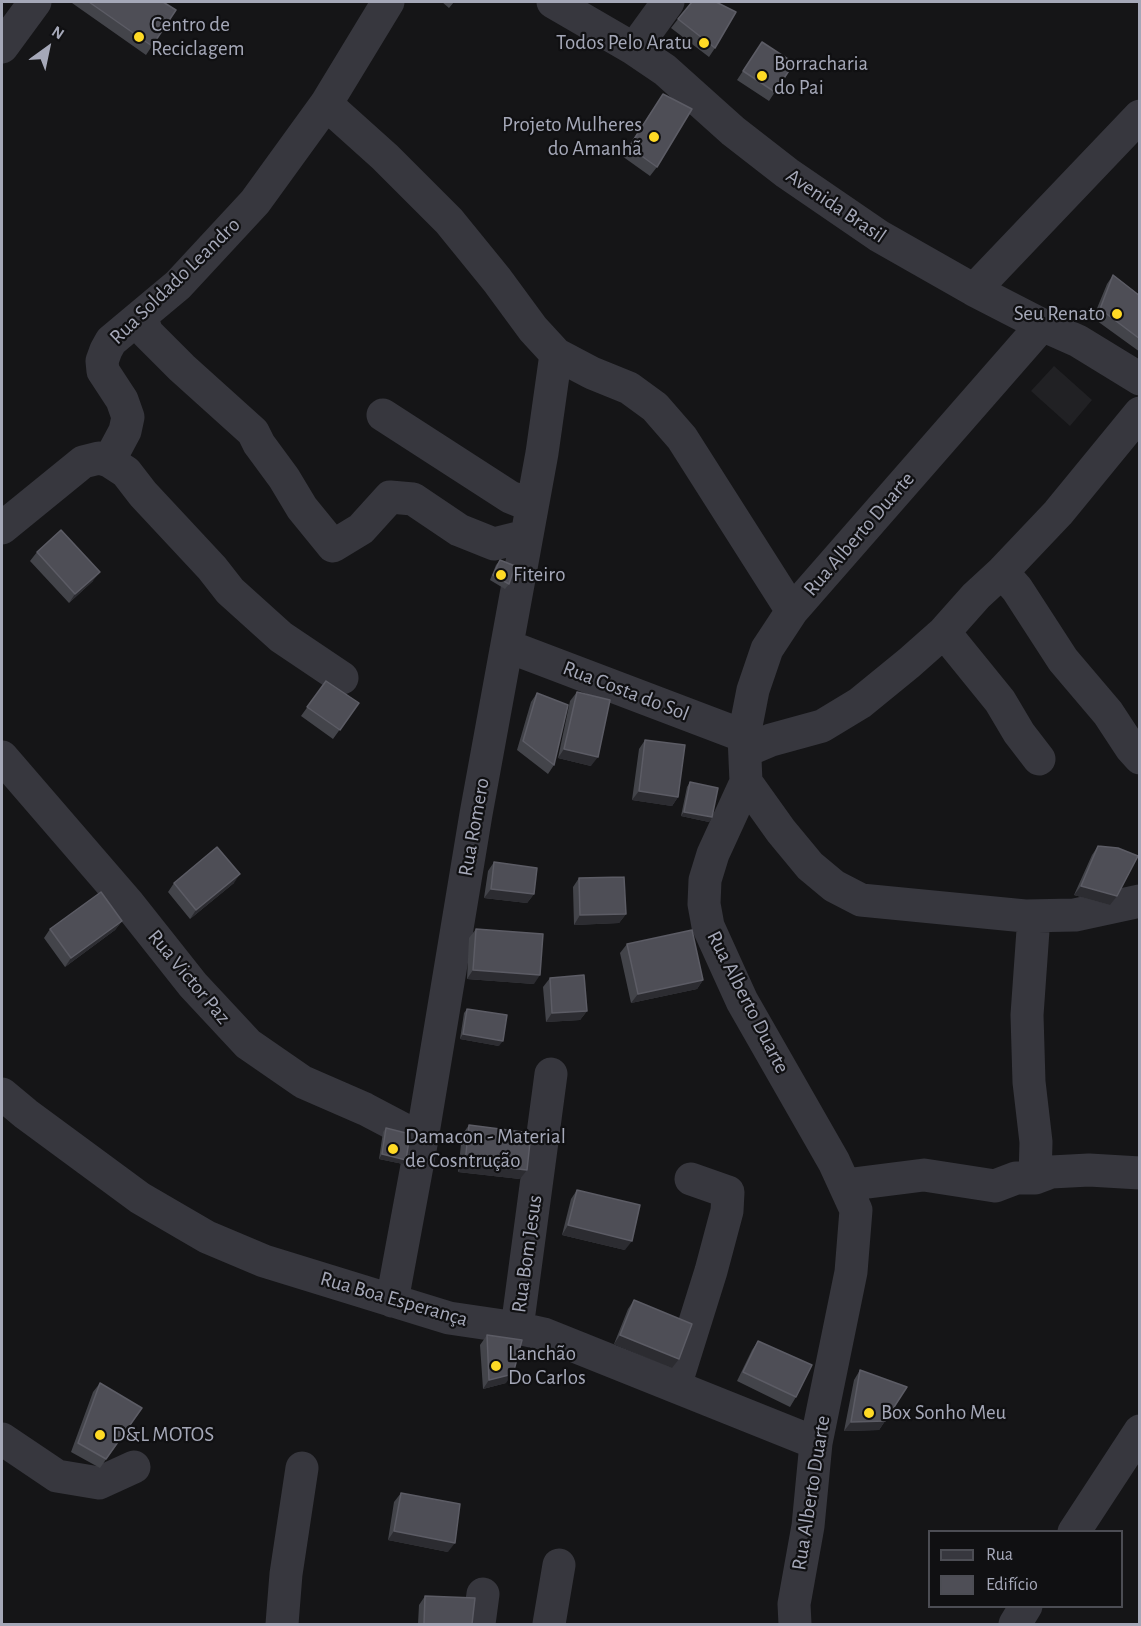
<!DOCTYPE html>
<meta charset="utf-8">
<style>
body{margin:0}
#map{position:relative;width:1141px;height:1626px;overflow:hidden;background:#151517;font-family:"Alegreya Sans",sans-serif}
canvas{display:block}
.frame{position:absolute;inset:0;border:3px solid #a5a8b8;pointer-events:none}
.legend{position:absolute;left:928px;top:1530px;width:195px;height:78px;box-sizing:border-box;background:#101012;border:2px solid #4c4d54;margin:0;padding:8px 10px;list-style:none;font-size:18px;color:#a5a8b8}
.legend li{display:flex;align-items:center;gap:12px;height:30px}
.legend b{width:30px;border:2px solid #4c4d54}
.north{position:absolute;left:18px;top:18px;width:60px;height:60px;-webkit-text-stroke:4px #101012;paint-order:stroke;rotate:33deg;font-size:16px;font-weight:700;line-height:24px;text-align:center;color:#a5a8b8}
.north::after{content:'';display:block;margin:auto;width:21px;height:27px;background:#a5a8b8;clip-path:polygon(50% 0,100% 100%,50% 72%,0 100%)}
</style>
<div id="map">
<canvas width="1141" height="1626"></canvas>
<div class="frame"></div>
<ul class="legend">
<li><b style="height:8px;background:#37373e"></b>Rua</li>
<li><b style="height:16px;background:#4e4e56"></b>Edifício</li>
</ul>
<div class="north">N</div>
</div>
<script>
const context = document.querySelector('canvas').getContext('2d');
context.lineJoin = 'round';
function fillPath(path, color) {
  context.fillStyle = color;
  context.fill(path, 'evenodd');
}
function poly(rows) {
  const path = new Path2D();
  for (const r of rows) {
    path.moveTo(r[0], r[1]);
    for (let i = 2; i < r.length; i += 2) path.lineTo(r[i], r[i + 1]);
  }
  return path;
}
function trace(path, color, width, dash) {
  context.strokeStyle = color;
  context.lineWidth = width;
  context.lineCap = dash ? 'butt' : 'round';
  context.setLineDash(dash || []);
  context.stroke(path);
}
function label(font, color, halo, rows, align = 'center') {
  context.font = font + ' "Alegreya Sans",sans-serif';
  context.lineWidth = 4.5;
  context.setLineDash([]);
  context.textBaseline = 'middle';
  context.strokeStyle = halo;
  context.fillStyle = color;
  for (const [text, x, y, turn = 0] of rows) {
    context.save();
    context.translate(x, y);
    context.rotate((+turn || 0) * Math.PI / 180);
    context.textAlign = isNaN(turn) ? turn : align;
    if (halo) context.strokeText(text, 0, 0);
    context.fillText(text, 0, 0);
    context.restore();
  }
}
fillPath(poly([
 [1054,366,1092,400,1070,426,1031,391]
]), '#212124');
trace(poly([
 [553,2,634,49,665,70,733,131,787,173,879,236,974,290,1042,325,1078,341,1140,379],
 [2,47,35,2],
 [634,49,668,2],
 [326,104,385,157,449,221,497,280,533,329,556,354,592,373,629,388,655,407,682,438,792,611],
 [974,290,1140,116],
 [141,316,147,333,182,368,253,432,259,444,284,478,302,508,333,546,361,529,390,497,413,499,459,530,494,544,526,536],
 [383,415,510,497,532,506],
 [109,461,126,472,143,494,212,568,230,591,281,637,342,678],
 [2,528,83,462,99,458,109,461,125,431,128,417,122,400,103,371,102,361,106,350,111,341,178,285,255,202,326,104,388,2],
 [1002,572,1017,589,1063,660,1108,713,1131,748,1140,758],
 [944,632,1000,701,1019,733,1039,759],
 [507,646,744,736],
 [745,751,771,740,822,726,860,703,909,663,944,632,976,596,1002,572,1058,513,1140,413],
 [2,757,128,903,193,985,248,1044,303,1082,365,1109,422,1139],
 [746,782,781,831,810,866,834,886,861,900,1025,916,1075,915,1140,901],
 [1034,916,1027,1015,1029,1082,1036,1142,1035,1178],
 [2,1094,26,1114,140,1198,207,1237,264,1261,449,1318,517,1328,544,1334,816,1443],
 [845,1185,924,1175,995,1186,1016,1178,1035,1178,1051,1172,1089,1170,1140,1173],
 [392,1301,422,1139,476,814,542,453,556,354],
 [517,1328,551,1074],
 [675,1386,711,1271,727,1211,728,1192,691,1179],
 [2,1439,57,1476,99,1483,134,1467],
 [1074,1532,1140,1431],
 [282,1624,286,1574,302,1468],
 [479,1624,483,1594],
 [549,1624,559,1565],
 [795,1624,794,1604,808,1526,816,1443,851,1272,856,1210,834,1162,742,1001,708,926,704,904,705,880,713,854,746,782,744,736,753,690,767,649,792,611,1042,325],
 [1015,1624,1026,1606]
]), '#37373e', 33);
fillPath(poly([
 [73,2,163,2,176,10,146,55,72,3],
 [442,2,454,2,449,8],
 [678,19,715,48,709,57,671,28],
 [762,42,794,63,769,101,737,80],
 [657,103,657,167,650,176,622,156],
 [1113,275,1140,296,1140,352,1093,318,1107,284],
 [37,552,93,581,69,603,30,561],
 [500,560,509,584,505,589,490,580,496,565],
 [326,681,359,703,333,739,301,716],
 [577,692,591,766,558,758,570,701],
 [537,693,554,765,548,774,517,750,531,702],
 [645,740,678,797,672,806,632,800,639,749],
 [690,782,712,817,709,822,681,816,687,787],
 [1098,846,1110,905,1074,895,1092,855],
 [494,862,534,894,527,903,484,898,488,871],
 [579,878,626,914,619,923,574,925,573,887],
 [174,883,234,883,190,919,168,892],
 [122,921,115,930,65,967,44,938,50,929],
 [476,929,534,984,467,979,469,938],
 [627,944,703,980,697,989,631,1003,620,953],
 [550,978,587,1011,580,1020,546,1022,543,987],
 [467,1009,499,1046,460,1039,464,1013],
 [469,1125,520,1179,458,1172,462,1135],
 [386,1128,403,1164,379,1159,383,1132],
 [577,1190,625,1250,562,1235,571,1199],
 [634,1300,672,1368,614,1344,628,1309],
 [487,1335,506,1383,483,1389,480,1345],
 [758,1341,796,1397,790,1407,737,1381,752,1350],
 [860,1370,885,1421,879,1430,844,1431,854,1380],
 [100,1383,142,1408,100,1468,71,1452,93,1392],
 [401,1493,448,1552,388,1540,394,1502],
 [425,1596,472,1624,418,1624,419,1605]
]), '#43444a');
fillPath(poly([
 [100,572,93,581,69,603,75,594],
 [564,749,598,757,591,766,558,758],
 [639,791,678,797,672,806,632,800],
 [684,812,712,817,709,822,681,816],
 [240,874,234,883,190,919,196,910],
 [1081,886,1117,896,1110,905,1074,895],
 [491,889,534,894,527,903,484,898],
 [626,914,619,923,574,925,580,915],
 [122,921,115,930,65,967,71,958],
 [473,970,540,975,534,984,467,979],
 [703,980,697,989,631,1003,638,994],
 [587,1011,580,1020,546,1022,552,1013],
 [463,1034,503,1041,499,1046,460,1039],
 [382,1154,406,1160,403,1164,379,1159],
 [465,1163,527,1170,520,1179,458,1172],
 [568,1225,632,1241,625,1250,562,1235],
 [620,1335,679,1359,672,1368,614,1344],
 [513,1374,506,1383,483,1389,489,1380],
 [885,1421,879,1430,844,1431,851,1422],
 [394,1531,455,1543,448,1552,388,1540]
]), '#2c2c31');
const building = poly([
 [89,2,163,2,176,10,152,46,89,2],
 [692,2,716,2,736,12,715,48,678,19,692,2],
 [762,42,794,63,775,92,743,71,762,42],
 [663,94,692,109,657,167,629,147,663,94],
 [1113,275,1140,296,1140,339,1100,309,1113,275],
 [61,530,100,572,75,594,37,552,61,530],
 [500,560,515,566,509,584,493,575,500,560],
 [326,681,359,703,340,730,307,707,326,681],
 [577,692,610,700,598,757,564,749,577,692],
 [537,693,568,705,554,765,523,741,537,693],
 [645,740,685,745,678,797,639,791,645,740],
 [690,782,718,788,712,817,684,812,690,782],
 [1098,846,1118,848,1138,856,1117,896,1081,886,1098,846],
 [217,847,240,874,196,910,174,883,217,847],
 [494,862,537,868,534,894,491,889,494,862],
 [624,877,626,914,580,915,579,878,624,877],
 [101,892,122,921,71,958,50,929,101,892],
 [476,929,543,934,540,975,473,970,476,929],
 [692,930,703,980,638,994,627,944,692,930],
 [584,975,587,1011,552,1013,550,978,584,975],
 [467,1009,507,1015,503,1041,463,1034,467,1009],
 [469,1125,531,1133,527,1170,465,1163,469,1125],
 [386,1128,410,1134,406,1160,382,1154,386,1128],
 [577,1190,640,1205,632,1241,568,1225,577,1190],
 [634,1300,692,1324,679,1359,620,1335,634,1300],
 [487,1335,522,1340,513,1374,489,1380,487,1335],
 [758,1341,812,1365,796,1397,743,1372,758,1341],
 [860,1370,907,1387,885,1421,851,1422,860,1370],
 [100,1383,142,1408,106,1459,78,1443,100,1383],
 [401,1493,460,1504,455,1543,394,1531,401,1493],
 [425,1596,475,1598,472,1624,424,1624,425,1596]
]);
fillPath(building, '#4e4e56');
trace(building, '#5c5c65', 1.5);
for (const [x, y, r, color] of [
 [139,37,6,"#ffda25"],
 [704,43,6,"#ffda25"],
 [762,76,6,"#ffda25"],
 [654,137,6,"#ffda25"],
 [1117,314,6,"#ffda25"],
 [501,575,6,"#ffda25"],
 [393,1149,6,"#ffda25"],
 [496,1366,6,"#ffda25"],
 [869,1413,6,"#ffda25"],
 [100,1435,6,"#ffda25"]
]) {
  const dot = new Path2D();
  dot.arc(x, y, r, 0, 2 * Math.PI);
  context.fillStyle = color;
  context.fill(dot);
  trace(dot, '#101012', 2);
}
label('21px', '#a5a8b8', '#101012', [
 ["Centro de",151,25],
 ["Reciclagem",151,49],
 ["Todos Pelo Aratu",692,43,"right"],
 ["Borracharia",774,64],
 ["do Pai",774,88],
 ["Projeto Mulheres",642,125,"right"],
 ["do Amanhã",642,149,"right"],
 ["Seu Renato",1105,314,"right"],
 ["Fiteiro",513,575],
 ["Damacon - Material",405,1137],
 ["de Cosntrução",405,1161],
 ["Lanchão",508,1354],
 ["Do Carlos",508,1378],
 ["Box Sonho Meu",881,1413],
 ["D&L MOTOS",112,1435]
], 'left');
label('21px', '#a5a8b8', '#101012', [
 ["Avenida Brasil",836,206,34],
 ["Rua Soldado Leandro",175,281,-44],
 ["Rua Alberto Duarte",859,534,-49],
 ["Rua Costa do Sol",626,691,21],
 ["Rua Romero",474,827,-80],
 ["Rua Victor Paz",189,977,50],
 ["Rua Alberto Duarte",748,1002,63],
 ["Rua Bom Jesus",527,1254,-82],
 ["Rua Boa Esperança",394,1299,16],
 ["Rua Alberto Duarte",811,1493,-81]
]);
</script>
